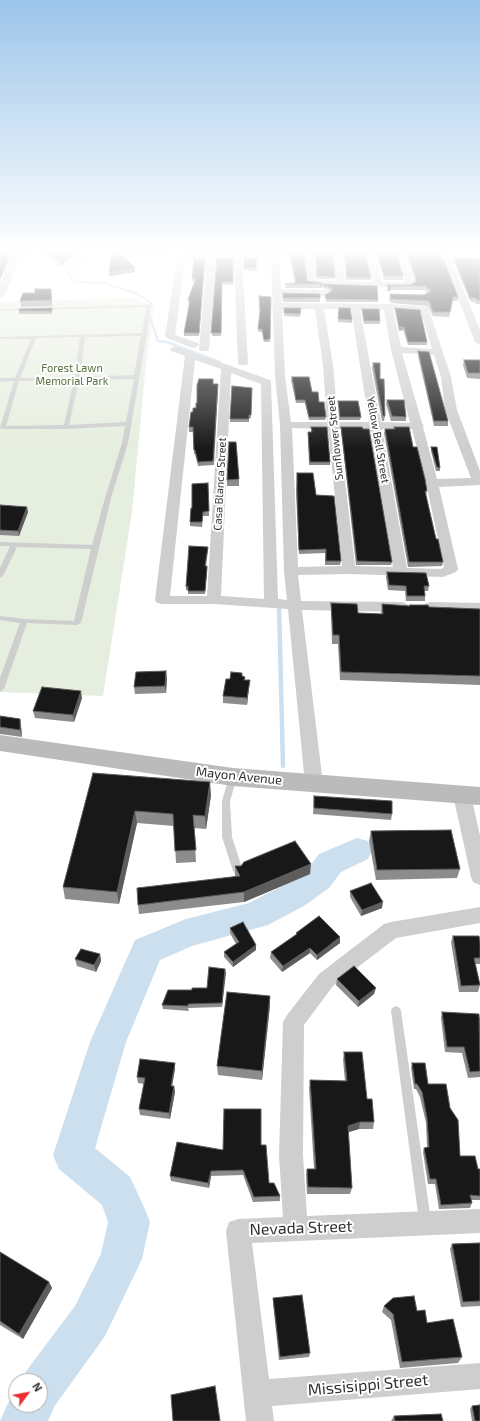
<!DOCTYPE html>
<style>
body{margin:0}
#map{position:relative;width:480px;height:1421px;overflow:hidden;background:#fff;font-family:"Exo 2",sans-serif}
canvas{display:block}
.north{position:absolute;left:8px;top:1373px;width:40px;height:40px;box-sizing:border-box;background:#fff;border:1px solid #adadad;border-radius:50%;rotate:58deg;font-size:11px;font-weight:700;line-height:16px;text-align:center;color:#313131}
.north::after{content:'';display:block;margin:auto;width:14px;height:18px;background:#ec2f37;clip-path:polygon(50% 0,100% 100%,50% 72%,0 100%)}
</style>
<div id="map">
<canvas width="480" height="1421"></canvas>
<div class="north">N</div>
</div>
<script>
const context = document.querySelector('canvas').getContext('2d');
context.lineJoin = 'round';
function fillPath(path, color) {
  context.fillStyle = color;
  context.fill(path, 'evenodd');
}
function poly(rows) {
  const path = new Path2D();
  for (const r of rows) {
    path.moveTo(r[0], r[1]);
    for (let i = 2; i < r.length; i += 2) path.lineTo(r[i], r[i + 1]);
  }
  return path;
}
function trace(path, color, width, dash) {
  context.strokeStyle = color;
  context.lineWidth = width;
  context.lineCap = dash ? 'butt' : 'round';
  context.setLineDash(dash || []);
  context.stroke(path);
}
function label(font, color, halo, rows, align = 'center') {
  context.font = font + ' "Exo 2",sans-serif';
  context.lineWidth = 4;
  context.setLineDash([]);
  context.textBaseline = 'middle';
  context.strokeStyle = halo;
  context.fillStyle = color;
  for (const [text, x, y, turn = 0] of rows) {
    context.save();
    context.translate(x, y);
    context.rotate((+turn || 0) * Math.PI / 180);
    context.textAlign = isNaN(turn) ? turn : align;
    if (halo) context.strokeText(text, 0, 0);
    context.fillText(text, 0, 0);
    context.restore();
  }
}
fillPath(poly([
 [134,298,154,306,146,363,132,512,103,696,0,692,0,302]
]), '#e6eedf');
trace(poly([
 [85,250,84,258,70,270,68,275,71,279,78,282,104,283,136,293,151,303,147,309,158,341,167,342,220,362]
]), '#cbdfee', 2.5);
trace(poly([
 [279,604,283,766]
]), '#cbdfee', 4.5);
fillPath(poly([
 [357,838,368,841,372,850,368,859,341,872,329,888,304,906,268,925,192,946,160,960,126,1042,95,1148,130,1177,144,1207,150,1222,142,1259,105,1336,54,1407,48,1421,0,1421,7,1405,16,1389,16,1405,40,1405,40,1381,21,1381,24,1374,75,1306,101,1254,108,1222,102,1205,59,1169,53,1155,90,1042,135,940,186,919,249,903,282,886,307,870,319,854,357,838]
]), '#cbdfee');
fillPath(poly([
 [149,305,151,306,147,334,128,443,111,498,81,623,77,625,27,623,4,689,0,692,0,678,20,623,0,620,0,616,24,619,74,621,91,549,17,547,3,576,0,578,0,568,10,546,0,546,0,542,92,545,105,498,122,443,125,426,66,429,1,429,0,428,14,381,0,382,0,378,15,378,31,339,0,339,0,337,142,333,146,307,41,310,39,309,41,308,149,305],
 [141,336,134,375,80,377,85,337,141,336],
 [80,337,75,377,20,378,36,338,80,337],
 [134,379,126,422,69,425,79,380,134,379],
 [74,380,64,425,6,426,19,381,74,380],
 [31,308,31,309,29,310,0,311,0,309,31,308],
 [233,774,236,775,237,777,230,801,232,837,243,871,241,874,238,875,235,874,233,871,222,837,222,801,229,777,230,775,233,774],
 [396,1006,400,1008,401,1011,431,1221,429,1225,425,1227,421,1225,419,1221,391,1011,392,1008,396,1006]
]), '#cecece');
fillPath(poly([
 [15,250,23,250,5,295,0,298,0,284,15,250],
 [125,250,133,250,133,251,168,250,166,256,163,257,128,257,124,254,125,250],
 [271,250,279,250,281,289,326,290,331,293,326,296,281,295,282,303,388,304,428,307,451,377,457,410,480,471,480,485,439,487,458,569,456,572,443,577,349,574,298,575,301,601,402,602,407,604,409,607,407,610,402,612,302,610,323,784,320,789,314,791,308,789,305,784,288,609,214,604,162,604,157,603,155,600,185,356,171,351,170,349,175,346,270,380,271,382,278,599,287,600,284,571,280,425,275,376,271,260,242,259,248,363,247,365,239,365,238,363,234,259,216,259,209,349,208,351,200,351,199,349,207,259,185,259,175,335,198,343,199,345,194,348,190,347,167,338,165,336,178,254,271,254,271,250],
 [282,309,315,309,323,365,327,422,291,422,285,376,282,309],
 [324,309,351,309,369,422,338,422,333,365,324,309],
 [360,310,384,310,391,350,410,423,381,422,360,310],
 [393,310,421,312,432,349,401,347,393,310],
 [402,353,434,355,441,377,445,410,471,478,437,479,423,427,424,426,422,423,402,353],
 [195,360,221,369,207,596,170,596,195,360],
 [231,373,261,384,264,599,221,596,231,373],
 [292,428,328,429,342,566,298,567,292,428],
 [339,429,370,429,393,567,355,566,339,429],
 [382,429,412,429,426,483,444,567,441,569,407,568,382,429],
 [304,250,404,250,415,285,410,288,308,285,304,250],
 [313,253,334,253,336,281,315,280,313,253],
 [342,253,366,253,373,282,345,281,342,253],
 [375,253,397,254,405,282,382,282,375,253],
 [439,250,447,250,480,330,480,345,475,342,439,250],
 [430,602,480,603,480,613,425,610,423,607,425,604,430,602],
 [462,788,468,790,471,795,480,836,480,885,473,882,471,877,453,795,456,790,462,788],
 [480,907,480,923,396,938,333,986,304,1025,303,1155,307,1216,480,1209,480,1233,252,1243,269,1379,480,1363,480,1389,272,1406,274,1421,246,1421,226,1231,229,1222,238,1219,283,1217,279,1155,283,1022,287,1015,319,974,384,924,391,922,480,907]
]), '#cecece');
fillPath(poly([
 [0,735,233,768,480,787,480,805,233,786,0,751,0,735]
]), '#bbb');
fillPath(poly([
 [29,250,24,258,21,258,21,254],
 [39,250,77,250,77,253,61,266],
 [112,250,124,250,123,254,122,254,135,268,135,272,109,276],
 [168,250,178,250,177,253,169,252],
 [195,250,270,250,270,252,196,252],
 [279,250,304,250,307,281,323,283,322,287,320,288,285,288,285,284,295,283,290,258,281,256],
 [405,250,438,250,441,258,458,297,457,301,453,301,449,317,433,316,428,306,391,303,389,299,390,294,424,295,428,293,424,290,391,290,388,292,387,289,387,285,410,285,415,282],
 [377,251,403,276,403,280,384,280,377,255],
 [315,252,335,277,334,279,316,279],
 [344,252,371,278,371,280,346,280],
 [205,258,199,336,184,336,184,333,190,303,188,303,188,300,195,281,192,281,192,279],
 [217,258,233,258,233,285,222,284,221,336,212,336],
 [244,258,257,261,256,271,244,270],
 [454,258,480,259,480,304,476,304,475,302,470,301,454,262],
 [323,284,378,300,378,302,326,302,325,295,330,291,327,289,323,288],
 [51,289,52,306,21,307,20,301,35,293],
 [283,293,320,294,320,302,283,302],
 [259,296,271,297,270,342,264,342,262,332,258,332,260,312],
 [52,308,52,314,19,314,19,311],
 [284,308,301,308,300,317,284,316],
 [339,308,352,320,352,323,338,322],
 [395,308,427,342,427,345,408,345,403,330,399,331,395,312],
 [362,309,380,321,380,324,364,324,362,312],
 [418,351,448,421,448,426,434,426,418,356],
 [464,360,480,360,480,379,467,378,463,365],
 [373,363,380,379,385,416,384,421,382,421,372,368],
 [292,377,312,392,326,417,325,420,309,420,305,403,296,403,291,380],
 [213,384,218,389,214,465,198,466,195,454,194,454,193,432,189,432,189,427,193,412,196,408,197,403],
 [232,386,252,388,251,418,249,418,249,422,230,422],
 [387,400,406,417,406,421,391,421,386,404],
 [338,401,361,417,360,420,339,420],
 [311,427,330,462,330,465,309,465,308,435,308,432,311,432],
 [341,427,392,562,391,565,356,565,341,430],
 [394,427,413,447,427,491,426,495,436,539,443,562,442,566,408,567,384,433,385,429,394,429],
 [431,447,440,468,440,471,436,471,431,451],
 [297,473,316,495,341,561,340,565,325,565,325,553,299,554,296,494],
 [239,479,239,486,227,486,227,480],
 [208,483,209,516,203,516,202,527,190,526,190,522,192,508],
 [0,505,28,512,19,536,0,535],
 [208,550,206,566,207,566,207,572,205,594,188,594,188,590,186,590,186,587],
 [387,572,429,586,428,591,425,591,425,601,406,601,405,591,388,590,386,577],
 [331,603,358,613,381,614,382,604,409,606,409,605,429,607,480,609,480,685,340,680,338,644,332,644,331,612],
 [242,677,245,677,245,680,250,680,249,687,247,705,223,703,223,696,230,679],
 [167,678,166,693,135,694,134,687],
 [82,698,74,722,35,718,33,711],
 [0,716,20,719,21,726,22,737,0,734],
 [93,773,211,795,206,829,194,828,196,862,176,863,174,826,137,823,119,904,65,899,63,887],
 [314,796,392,814,391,820,313,814],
 [371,831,460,869,457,878,376,880,369,841],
 [235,866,310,874,244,902,139,914,138,905,235,876],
 [350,891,382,908,361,916,350,897],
 [230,928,256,950,233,967,224,957,224,952,236,944,230,933],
 [296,933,340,937,340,943,317,960,310,953,282,972,270,958,271,952,296,935],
 [453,936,480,943,480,964,475,964,480,985,478,992,459,992,451,942],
 [100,954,101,961,96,972,77,966,75,959],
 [225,969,222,1007,188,1008,189,1011,163,1009,162,1005,192,990,207,988],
 [337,979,374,994,358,1007,336,985],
 [270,1005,262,1080,218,1075,217,1066],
 [442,1012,480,1017,480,1077,468,1078,462,1053,445,1052,441,1018],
 [344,1052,367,1099,374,1122,373,1129,359,1129,348,1132,352,1188,350,1194,307,1194,306,1175,307,1169,314,1169,309,1088,310,1080,345,1081,343,1060],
 [175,1063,175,1069,172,1086,174,1086,175,1092,170,1119,140,1115,139,1109,144,1084,138,1083,137,1077],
 [412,1063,428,1084,450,1108,460,1156,478,1169,480,1169,480,1200,471,1200,472,1203,470,1208,439,1209,435,1184,428,1184,423,1152,424,1148,427,1147,426,1123,420,1097,416,1089,414,1089,411,1068],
 [261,1145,269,1183,280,1196,280,1201,253,1202,243,1175,211,1176,209,1188,171,1181,170,1176,223,1150],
 [480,1243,480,1306,461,1307,450,1249,452,1244],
 [0,1252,49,1282,52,1288,23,1339,0,1325],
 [273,1298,310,1353,309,1357,279,1360,273,1302],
 [384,1306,417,1311,427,1323,462,1357,458,1363,400,1368,391,1320,382,1312],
 [472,1406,480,1421,472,1421,470,1409],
 [394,1416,443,1421,391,1421]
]), '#8c8c8c');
fillPath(poly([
 [12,250,14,250,0,280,0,275],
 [26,250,29,250,24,258,23,254],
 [75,250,77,250,77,253,61,266,61,262],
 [135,268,135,272,109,276,109,272],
 [323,283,322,287,320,288,320,284],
 [391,286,391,290,388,292,388,288],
 [51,289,52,294,52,306,51,300],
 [399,327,404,327,403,330,399,331],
 [27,507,28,512,19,536,18,531],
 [166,671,167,678,166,693,165,686],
 [250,680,249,687,247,705,247,698],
 [81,691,82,698,74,722,73,715],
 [20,719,21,726,22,737,20,730],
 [210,782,211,795,206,829,205,816],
 [135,811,137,823,119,904,117,892],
 [311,864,310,874,244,902,244,892],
 [383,902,382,908,361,916,362,910],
 [340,937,340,943,317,960,317,955],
 [256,945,256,950,233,967,233,962],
 [310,948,310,953,282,972,283,966],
 [100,954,101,961,96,972,94,965],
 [225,969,226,973,222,1007,222,1003],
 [376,988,374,994,358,1007,359,1001],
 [270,996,270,1005,262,1080,262,1071],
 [175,1063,175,1069,171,1091,171,1086],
 [174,1086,175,1092,170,1119,169,1113],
 [360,1122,359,1129,346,1133,348,1126],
 [211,1171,211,1176,209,1188,208,1183],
 [49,1282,52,1288,23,1339,19,1334]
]), '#5d5d5d');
const building = poly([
 [0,250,12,250,0,275,0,250],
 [22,250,26,250,23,254,21,254,22,250],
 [44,250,75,250,61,262,44,250],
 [112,250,118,250,135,268,109,272,112,250],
 [280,250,304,250,307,281,323,283,320,284,285,284,296,283,291,254,281,252,280,250],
 [406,250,438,250,441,258,443,258,458,297,453,297,450,312,433,312,429,301,391,299,390,294,424,295,431,291,425,286,391,286,388,288,387,285,410,285,417,281,406,250],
 [377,251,396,252,403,276,384,276,377,251],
 [315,252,333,252,335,277,317,276,315,252],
 [344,252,365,252,371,278,347,277,344,252],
 [194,258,205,258,199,333,184,333,190,300,188,300,196,278,192,279,194,258],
 [217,258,233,258,233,282,222,282,221,333,211,333,217,258],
 [244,258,257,258,256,268,244,268,244,258],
 [454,258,480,259,480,300,477,300,476,298,470,298,454,258],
 [323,284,377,286,378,300,326,299,325,295,333,290,327,286,323,286,323,284],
 [35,289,51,289,51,300,20,301,23,293,35,293,35,289],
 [283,293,320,294,320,298,283,298,283,293],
 [259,296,271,297,270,339,264,340,262,329,258,329,260,311,259,296],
 [52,308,52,311,19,311,19,309,52,308],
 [284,308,301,308,300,314,284,313,284,308],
 [339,308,350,308,352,320,338,319,339,308],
 [395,308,420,310,427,342,408,342,404,327,399,327,395,308],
 [362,309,379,309,380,321,364,321,362,309],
 [418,351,429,352,448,421,434,421,418,351],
 [464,360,480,360,480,373,468,373,464,360],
 [373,363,380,363,380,379,384,379,385,416,383,416,373,363],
 [292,377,309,377,312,392,318,392,319,402,324,402,326,417,309,417,305,400,296,400,292,377],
 [199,379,213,379,213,384,218,384,213,461,198,462,195,450,194,450,193,427,189,427,191,412,193,412,193,408,196,408,196,403,197,403,197,385,199,379],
 [232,386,252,388,251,415,249,415,249,419,230,419,232,386],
 [387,400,404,400,406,417,392,416,387,400],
 [338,401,358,401,361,417,340,417,338,401],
 [311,427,327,427,330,462,310,462,308,432,312,432,311,427],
 [341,427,362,427,363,429,369,429,392,562,357,561,341,427],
 [394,427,409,427,413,447,417,447,425,479,427,491,425,491,436,539,438,539,443,562,409,562,385,429,395,429,394,427],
 [229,442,236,442,239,479,227,480,229,442],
 [431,447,437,447,440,468,437,467,431,447],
 [297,473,313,473,316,495,334,496,341,561,326,561,326,549,299,550,297,490,297,473],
 [208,483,209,511,203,512,202,522,190,522,191,508,192,508,192,484,208,483],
 [0,505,27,507,18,531,0,530,0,505],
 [189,546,208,547,205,566,207,566,207,568,205,591,188,591,188,586,186,587,189,546],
 [387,572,426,573,429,586,424,586,425,596,407,596,406,586,389,585,387,572],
 [331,603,357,604,358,613,383,614,382,604,410,606,409,605,428,605,429,607,480,609,480,676,341,672,339,635,333,635,331,603],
 [166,671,165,686,134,687,136,672,166,671],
 [231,672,242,673,242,676,245,677,244,680,250,680,247,698,223,696,226,679,230,679,231,672],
 [42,687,81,691,73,715,33,711,42,687],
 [0,716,20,719,20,730,0,727,0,716],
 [93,773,210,782,205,816,193,815,196,850,175,851,173,814,135,811,117,892,63,887,93,773],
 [314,796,392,801,392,814,314,808,314,796],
 [451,830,460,869,377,870,371,831,451,830],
 [295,841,311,864,244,892,138,905,137,888,240,876,235,866,241,866,244,862,295,841],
 [371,883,383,902,362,910,350,891,371,883],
 [319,916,340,937,317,955,310,948,283,966,271,952,297,934,296,933,319,916],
 [243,922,256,945,233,962,224,952,239,942,230,928,243,922],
 [453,936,479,936,480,943,480,958,474,958,480,985,461,986,453,936],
 [81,949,100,954,94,965,75,959,81,949],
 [354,966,376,988,359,1001,337,979,354,966],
 [209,967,225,969,222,1003,188,1004,188,1006,162,1005,168,990,192,990,192,988,207,988,209,967],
 [227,992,270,996,262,1071,217,1066,227,992],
 [442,1012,479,1014,480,1071,470,1072,464,1047,447,1047,442,1012],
 [344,1052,362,1052,367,1099,372,1099,374,1122,360,1122,348,1126,352,1188,308,1187,307,1169,316,1169,310,1080,347,1081,344,1052],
 [140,1059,175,1063,171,1086,174,1086,169,1113,139,1109,145,1078,137,1077,140,1059],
 [412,1063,425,1063,428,1084,446,1084,450,1108,458,1120,460,1156,475,1156,478,1169,480,1169,480,1196,470,1195,472,1203,441,1205,436,1179,430,1179,424,1148,429,1147,427,1118,422,1092,417,1084,415,1084,412,1063],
 [224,1109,261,1109,261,1145,266,1145,269,1183,274,1183,280,1196,254,1197,243,1170,211,1171,208,1183,170,1176,177,1142,223,1150,224,1109],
 [480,1243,480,1301,463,1302,452,1244,480,1243],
 [0,1252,49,1282,19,1334,0,1321,0,1252],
 [302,1295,310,1353,280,1357,273,1298,302,1295],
 [414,1296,417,1311,425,1310,427,1323,453,1319,462,1357,402,1362,393,1314,384,1306,393,1298,414,1296],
 [215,1386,220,1421,173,1421,171,1395,215,1386],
 [480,1405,480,1421,475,1421,472,1406,480,1405],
 [441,1414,443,1421,395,1421,394,1416,441,1414]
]);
fillPath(building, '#181818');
trace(building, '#5d5d5d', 1);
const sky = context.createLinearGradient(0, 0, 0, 449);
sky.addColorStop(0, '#9cc5ea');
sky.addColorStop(0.56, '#fff');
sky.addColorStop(1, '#ffffff00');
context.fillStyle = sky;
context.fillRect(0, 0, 480, 449);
label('11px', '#526f3c', '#fff', [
 ["Forest Lawn",72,368],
 ["Memorial Park",72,381]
]);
label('11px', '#313131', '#fff', [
 ["Sunflower Street",335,438,-96],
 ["Yellow Bell Street",378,440,80],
 ["Casa Blanca Street",220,484,-87]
]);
label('13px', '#313131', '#fff', [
 ["Mayon Avenue",239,776,6]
]);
label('16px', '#313131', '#fff', [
 ["Nevada Street",301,1228,-2],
 ["Missisippi Street",368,1385,-5]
]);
</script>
